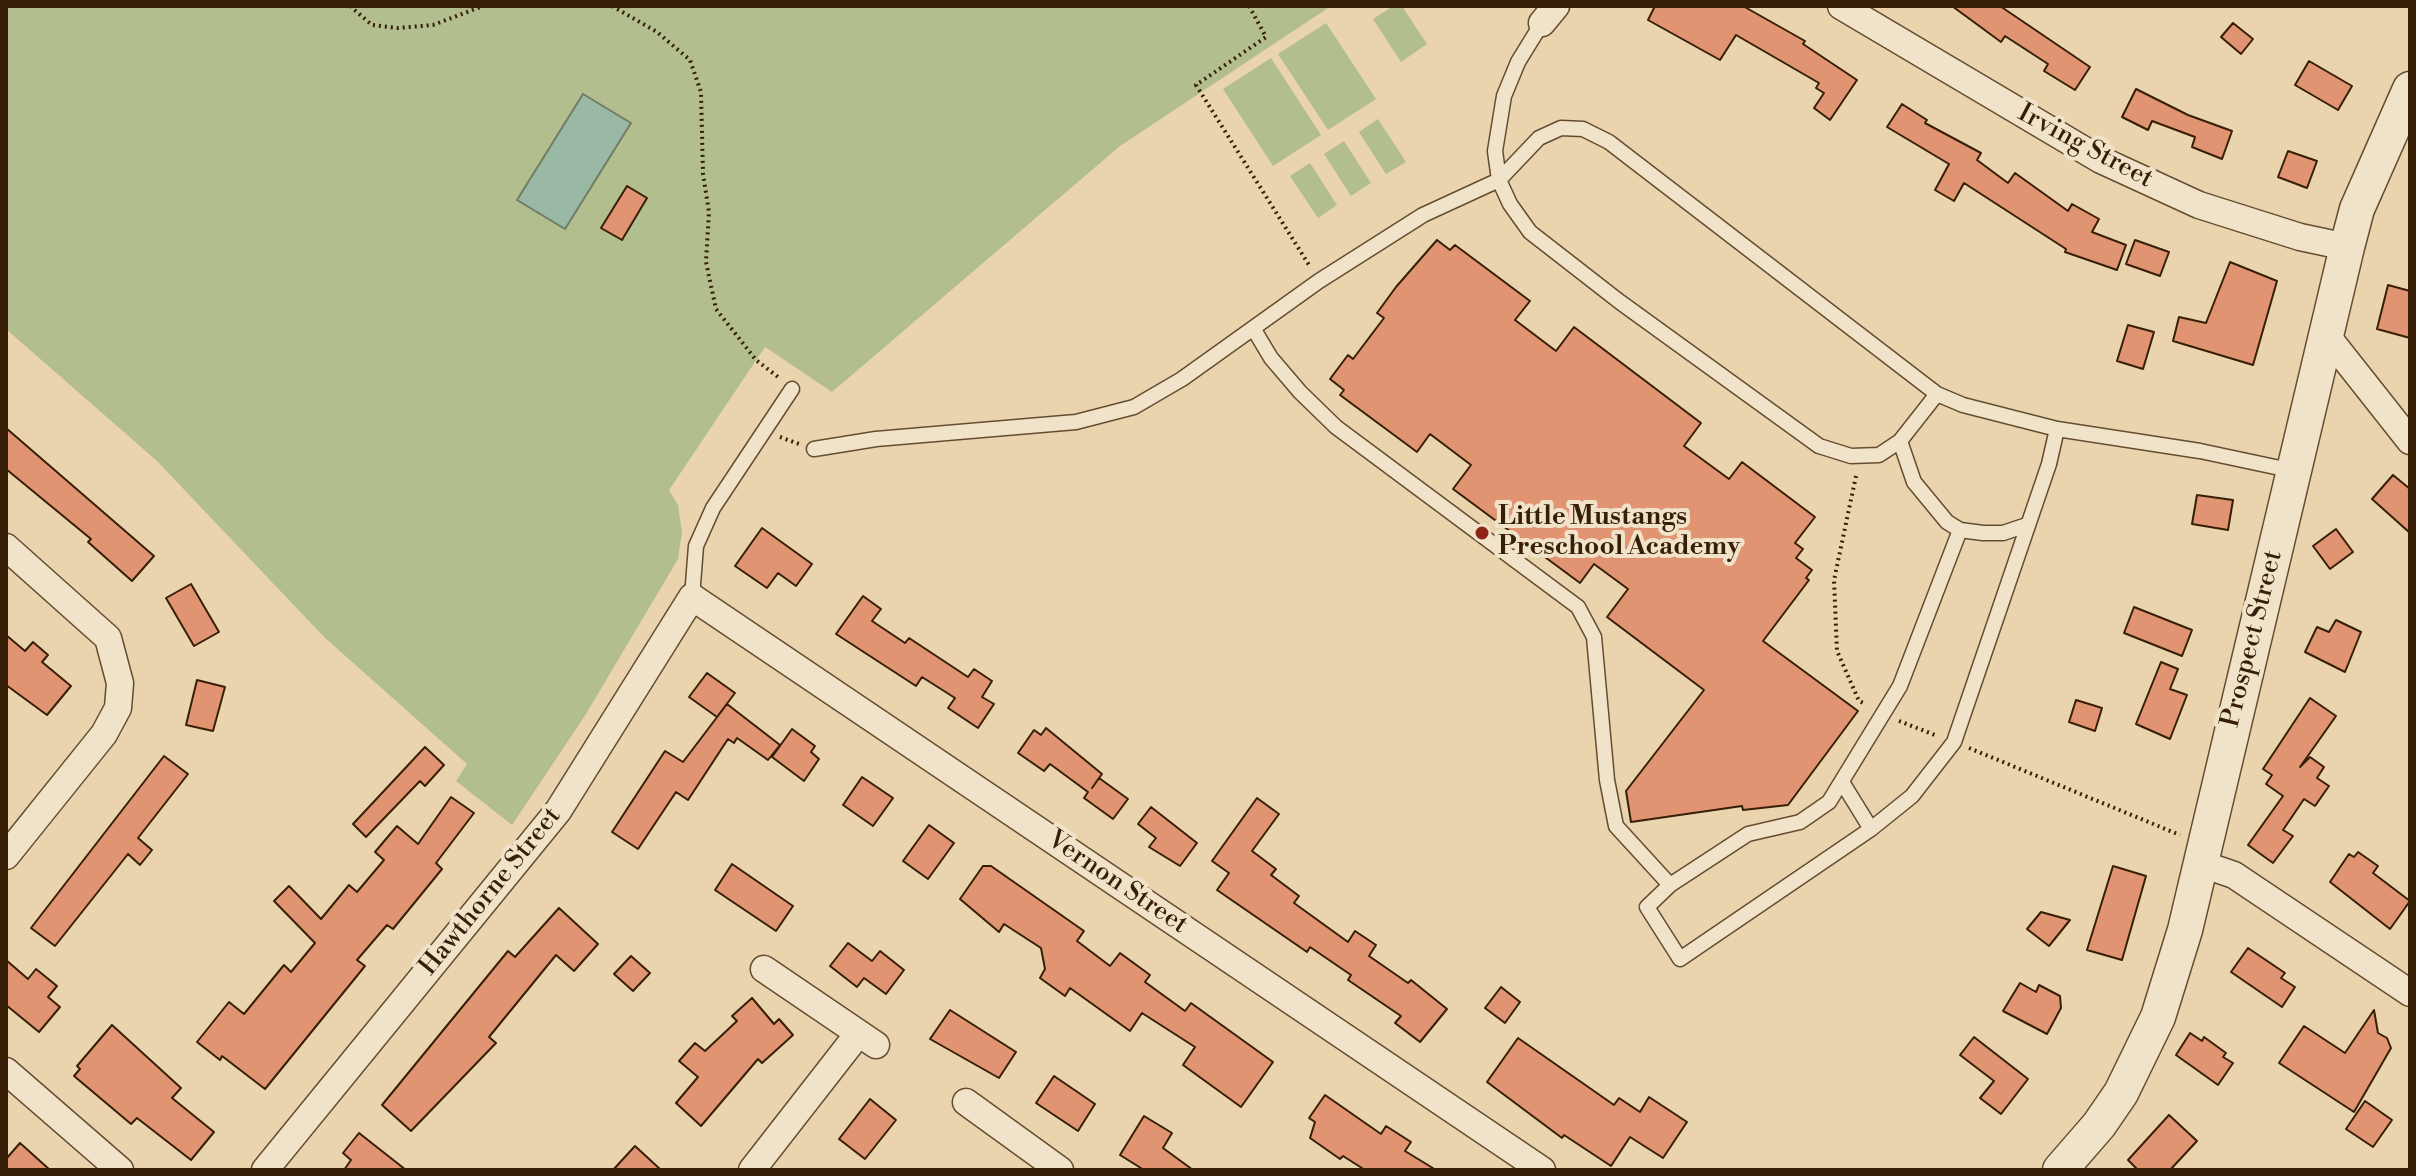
<!DOCTYPE html>
<style>
body{margin:0}
#map{position:relative;width:2416px;height:1176px;overflow:hidden;background:#ead4ad;font-family:"Libre Bodoni",serif}
canvas{display:block}
.frame{position:absolute;inset:0;border:8px solid #371f07;pointer-events:none}
</style>
<div id="map">
<canvas width="2416" height="1176"></canvas>
<div class="frame"></div>
</div>
<script>
const context = document.querySelector('canvas').getContext('2d');
context.lineJoin = 'round';
function fillPath(path, color) {
  context.fillStyle = color;
  context.fill(path, 'evenodd');
}
function poly(rows) {
  const path = new Path2D();
  for (const r of rows) {
    path.moveTo(r[0], r[1]);
    for (let i = 2; i < r.length; i += 2) path.lineTo(r[i], r[i + 1]);
  }
  return path;
}
function trace(path, color, width, dash) {
  context.strokeStyle = color;
  context.lineWidth = width;
  context.lineCap = dash ? 'butt' : 'round';
  context.setLineDash(dash || []);
  context.stroke(path);
}
function label(font, color, halo, rows, align = 'center') {
  context.font = font + ' "Libre Bodoni",serif';
  context.lineWidth = 8;
  context.setLineDash([]);
  context.textBaseline = 'middle';
  context.strokeStyle = halo;
  context.fillStyle = color;
  for (const [text, x, y, turn = 0] of rows) {
    context.save();
    context.translate(x, y);
    context.rotate((+turn || 0) * Math.PI / 180);
    context.textAlign = isNaN(turn) ? turn : align;
    if (halo) context.strokeText(text, 0, 0);
    context.fillText(text, 0, 0);
    context.restore();
  }
}
fillPath(poly([
 [6,6,1331,6,1120,146,832,392,765,347,669,490,678,505,682,532,678,559,586,714,512,825,456,781,467,764,324,637,157,461,6,329],
 [1393,6,1402,6,1427,44,1401,62,1373,19],
 [1326,23,1376,99,1328,130,1278,54],
 [1271,58,1321,135,1273,166,1223,89],
 [1378,119,1406,162,1386,174,1359,132],
 [1344,141,1371,183,1351,196,1324,154],
 [1310,163,1337,205,1318,218,1290,176]
]), '#b2be8d');
const water = poly([
 [583,94,631,123,565,229,517,200,583,94]
]);
fillPath(water, '#99b9a5');
trace(water, '#727b66', 2);
const building = poly([
 [1655,6,1743,6,1805,41,1803,44,1857,80,1830,120,1814,108,1824,93,1816,88,1819,83,1736,35,1720,60,1648,20,1655,6],
 [1952,6,2000,6,2090,67,2075,90,2044,71,2048,64,2005,36,2001,42,1952,6],
 [2233,23,2253,39,2241,54,2221,37,2233,23],
 [2309,61,2352,86,2338,110,2295,85,2309,61],
 [2136,89,2188,115,2232,131,2222,159,2192,147,2195,137,2152,121,2148,130,2122,117,2136,89],
 [1902,104,1927,120,1925,123,1981,153,1977,160,2008,183,2015,173,2068,211,2072,204,2099,219,2092,232,2126,245,2117,270,2065,252,2066,249,1964,183,1954,201,1935,190,1949,164,1887,127,1902,104],
 [2288,151,2317,161,2307,188,2278,177,2288,151],
 [627,186,647,198,622,240,601,228,627,186],
 [1437,240,1450,250,1455,245,1530,301,1515,320,1556,351,1574,327,1701,423,1684,446,1729,479,1742,462,1815,517,1795,543,1803,549,1796,558,1812,570,1806,578,1809,580,1763,641,1858,711,1788,805,1743,810,1742,806,1631,822,1626,791,1704,690,1607,617,1628,589,1594,564,1580,583,1453,489,1471,465,1430,434,1417,452,1340,395,1344,390,1330,379,1348,355,1353,359,1384,318,1377,313,1396,287,1437,240],
 [2135,240,2169,252,2160,276,2126,264,2135,240],
 [2230,262,2277,281,2253,365,2173,341,2179,317,2206,323,2230,262],
 [2388,285,2410,291,2410,338,2377,329,2388,285],
 [2128,325,2154,332,2143,369,2117,361,2128,325],
 [6,428,154,556,132,581,88,542,91,539,6,469,6,428],
 [2393,475,2410,489,2410,533,2372,499,2393,475],
 [2197,495,2233,500,2228,530,2192,524,2197,495],
 [762,528,812,564,796,586,778,573,767,588,735,566,762,528],
 [2336,529,2353,552,2330,569,2313,546,2336,529],
 [191,584,219,632,194,646,166,598,191,584],
 [863,596,881,609,872,621,905,643,909,638,968,677,974,669,992,681,982,697,994,704,978,728,948,708,955,698,922,677,916,686,836,634,863,596],
 [2134,607,2192,630,2182,656,2124,633,2134,607],
 [2336,620,2361,632,2345,672,2305,652,2317,627,2329,632,2336,620],
 [6,635,25,651,33,642,48,655,42,662,71,686,47,715,6,685,6,635],
 [2161,662,2178,669,2170,689,2187,695,2170,739,2136,724,2161,662],
 [707,673,735,693,717,717,689,697,707,673],
 [197,680,225,687,213,731,186,725,197,680],
 [2310,698,2336,716,2300,767,2310,757,2324,767,2317,778,2329,786,2315,806,2304,799,2283,830,2293,836,2273,863,2248,845,2283,796,2266,784,2272,775,2263,769,2310,698],
 [2076,700,2102,708,2095,731,2069,722,2076,700],
 [727,704,780,745,768,760,737,738,734,743,728,739,688,800,676,792,638,849,612,832,665,751,683,762,727,704],
 [1046,728,1102,774,1092,788,1099,778,1128,799,1113,819,1084,798,1088,792,1050,764,1044,771,1018,753,1034,730,1041,735,1046,728],
 [792,729,815,746,811,752,819,759,804,781,772,757,792,729],
 [425,747,444,765,425,786,420,781,366,837,353,824,425,747],
 [164,756,188,774,138,838,152,850,140,865,128,854,55,946,31,928,164,756],
 [862,777,893,798,873,826,843,805,862,777],
 [451,797,474,813,436,863,442,869,393,929,387,925,357,960,365,966,265,1089,222,1056,220,1060,197,1042,229,1002,244,1014,284,965,291,972,315,943,274,901,289,886,321,919,349,885,357,892,384,860,375,852,397,826,418,844,451,797],
 [1257,798,1279,814,1252,851,1276,869,1271,875,1299,896,1294,903,1348,942,1355,931,1376,945,1369,956,1408,983,1411,980,1447,1009,1420,1042,1395,1023,1401,1016,1348,980,1351,975,1310,947,1307,952,1217,890,1229,873,1212,861,1257,798],
 [1151,807,1197,843,1180,866,1149,847,1156,838,1138,824,1151,807],
 [929,825,954,843,928,879,903,861,929,825],
 [2358,852,2378,866,2373,873,2410,901,2390,929,2330,882,2349,854,2354,857,2358,852],
 [732,864,793,906,776,931,715,890,732,864],
 [983,866,991,866,1084,931,1077,941,1110,966,1120,953,1150,975,1145,982,1185,1011,1191,1003,1273,1062,1241,1107,1183,1065,1195,1047,1142,1013,1130,1031,1070,988,1065,996,1040,978,1045,969,1041,948,1004,924,999,932,960,899,983,866],
 [2113,866,2146,876,2122,960,2087,950,2113,866],
 [559,908,598,944,574,971,556,955,489,1037,496,1043,411,1131,382,1105,508,951,515,957,559,908],
 [2041,912,2070,920,2049,946,2027,929,2041,912],
 [848,943,872,961,880,951,904,970,886,994,864,978,857,987,830,966,848,943],
 [2248,948,2285,973,2281,978,2295,987,2282,1007,2231,972,2248,948],
 [631,956,650,973,633,991,614,974,631,956],
 [6,960,28,979,36,969,57,986,48,997,60,1007,39,1032,6,1005,6,960],
 [2020,983,2036,992,2039,985,2060,996,2061,1008,2047,1034,2003,1011,2020,983],
 [1501,987,1520,1002,1505,1023,1485,1008,1501,987],
 [752,998,774,1024,779,1019,793,1035,762,1063,758,1059,701,1126,676,1103,698,1077,679,1061,695,1043,705,1051,737,1021,732,1016,752,998],
 [950,1010,1016,1052,999,1078,930,1039,950,1010],
 [2374,1010,2378,1033,2387,1038,2391,1048,2354,1112,2279,1063,2304,1026,2345,1053,2374,1010],
 [112,1025,181,1088,172,1098,214,1132,191,1160,137,1118,131,1124,74,1076,80,1069,77,1066,112,1025],
 [2190,1033,2202,1041,2204,1037,2226,1053,2223,1057,2233,1063,2218,1085,2176,1055,2190,1033],
 [1974,1037,2028,1079,2001,1114,1980,1098,1994,1081,1960,1055,1974,1037],
 [1518,1038,1614,1105,1619,1098,1640,1112,1649,1097,1687,1122,1663,1158,1630,1137,1611,1166,1564,1135,1562,1138,1487,1082,1518,1038],
 [1054,1076,1095,1104,1078,1131,1036,1103,1054,1076],
 [1325,1095,1381,1134,1386,1126,1411,1142,1405,1151,1436,1170,1365,1170,1343,1156,1340,1159,1310,1138,1315,1122,1309,1118,1325,1095],
 [870,1099,896,1120,865,1159,839,1139,870,1099],
 [2365,1101,2392,1120,2373,1147,2346,1129,2365,1101],
 [2169,1115,2197,1141,2170,1170,2138,1170,2128,1160,2169,1115],
 [1144,1116,1172,1133,1163,1148,1193,1170,1144,1170,1120,1155,1144,1116],
 [359,1133,406,1170,344,1170,351,1160,343,1153,359,1133],
 [20,1143,50,1170,6,1170,6,1159,20,1143],
 [635,1146,661,1170,613,1170,635,1146]
]);
fillPath(building, '#e09472');
trace(building, '#371f07', 2);
const service = poly([
 [1499,180,1539,138,1561,128,1583,129,1609,142,1937,394],
 [1499,180,1495,151,1504,96,1518,62,1542,23],
 [1253,328,1271,358,1300,392,1336,427,1578,607,1594,637,1607,780,1616,826,1670,885],
 [1900,441,1914,482,1947,522,1960,530,1983,533,2003,533,2027,525],
 [814,449,876,439,1076,422,1134,407,1182,379,1319,281,1423,215,1499,180,1510,204,1530,232,1620,302,1819,446,1851,456,1879,455,1900,441,1937,394,1963,405,2057,429],
 [1960,530,1900,686,1829,802,1800,822,1748,834,1670,885,1647,907,1680,959,1871,829,1912,796,1954,742,2049,464,2057,429,2200,451,2294,471],
 [692,597,696,546,713,508,792,389],
 [1842,782,1871,829]
]);
const minor = poly([
 [1841,6,2101,160,2199,205,2300,237,2347,247],
 [1542,23,1556,6],
 [2327,336,2410,441],
 [6,547,108,638,120,683,118,708,104,734,6,856],
 [2199,863,2234,875,2410,993],
 [764,969,876,1045],
 [6,1071,120,1170],
 [966,1102,1060,1170],
 [265,1170,558,811,692,597,1542,1170],
 [752,1170,858,1034]
]);
const tertiary = poly([
 [2060,1170,2099,1125,2121,1093,2158,1017,2185,930,2347,247,2357,209,2410,89]
]);
trace(service, '#644c30', 17);
trace(minor, '#644c30', 29);
trace(tertiary, '#644c30', 37);
trace(poly([
 [350,6,372,25,398,28,433,25,483,6],
 [612,6,657,32,690,60,701,92,703,174,709,212,706,262,716,309,756,360,778,377],
 [1249,6,1266,37,1196,85,1309,265],
 [780,437,799,444],
 [1856,476,1834,580,1837,651,1859,701,1866,704],
 [1899,721,1935,735],
 [1969,748,2180,835]
]), '#371f07', 4, [2, 4]);
trace(service, '#f1e3ca', 14);
trace(minor, '#f1e3ca', 26);
trace(tertiary, '#f1e3ca', 34);
for (const [x, y, r, color] of [
 [1482,533,8,"#8f2418"]
]) {
  const dot = new Path2D();
  dot.arc(x, y, r, 0, 2 * Math.PI);
  context.fillStyle = color;
  context.fill(dot);
  trace(dot, '#f1e3ca', 3);
}
label('26px', '#371f07', '#f1e3ca', [
 ["Irving Street",2085,147,28],
 ["Prospect Street",2253,639,-76],
 ["Vernon Street",1117,883,34],
 ["Hawthorne Street",491,892,-51]
]);
label('bold 26px', '#371f07', '#f1e3ca', [
 ["Little Mustangs",1498,518],
 ["Preschool Academy",1498,548]
], 'left');
</script>
